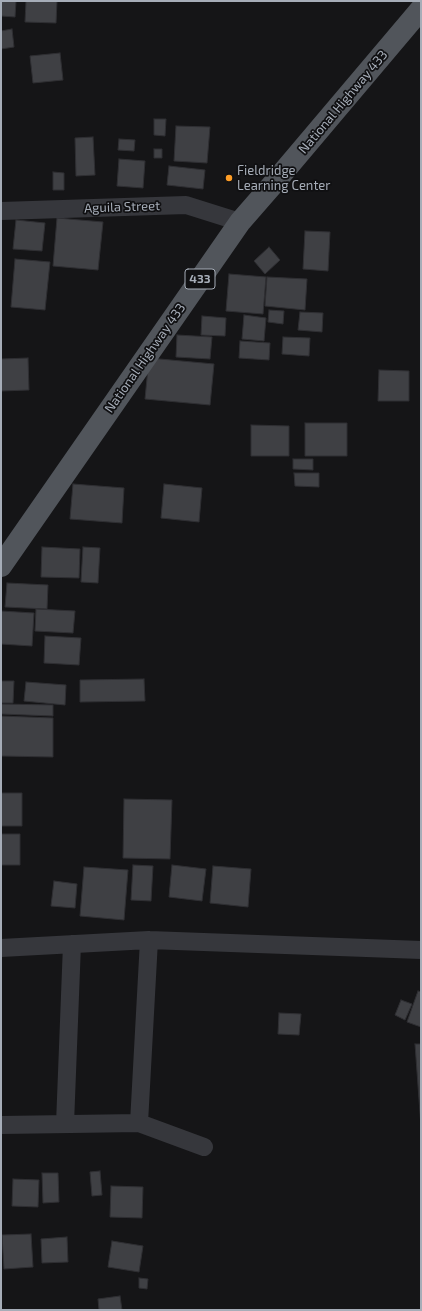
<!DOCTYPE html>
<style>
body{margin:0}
#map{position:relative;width:422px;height:1311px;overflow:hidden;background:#151517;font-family:"Exo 2",sans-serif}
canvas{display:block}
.frame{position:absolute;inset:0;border:2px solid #a6adb8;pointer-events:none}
</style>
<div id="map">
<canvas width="422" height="1311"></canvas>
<div class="frame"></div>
</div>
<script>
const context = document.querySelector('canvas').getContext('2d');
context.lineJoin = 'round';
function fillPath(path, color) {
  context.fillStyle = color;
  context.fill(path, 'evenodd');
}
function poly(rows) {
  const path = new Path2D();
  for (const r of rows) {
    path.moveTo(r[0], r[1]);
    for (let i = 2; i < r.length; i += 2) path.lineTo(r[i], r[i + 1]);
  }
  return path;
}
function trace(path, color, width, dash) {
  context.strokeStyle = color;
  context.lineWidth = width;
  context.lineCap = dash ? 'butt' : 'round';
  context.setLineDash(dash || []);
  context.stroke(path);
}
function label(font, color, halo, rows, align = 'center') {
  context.font = font + ' "Exo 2",sans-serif';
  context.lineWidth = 3.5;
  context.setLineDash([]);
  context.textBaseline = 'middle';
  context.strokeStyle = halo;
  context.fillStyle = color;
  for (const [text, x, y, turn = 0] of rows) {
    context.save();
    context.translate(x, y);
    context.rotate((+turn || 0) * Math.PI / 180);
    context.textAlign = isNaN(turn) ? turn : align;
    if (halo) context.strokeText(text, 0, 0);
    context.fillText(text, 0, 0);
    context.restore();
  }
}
const building = poly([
 [1,1,16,1,15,17,1,16,1,1],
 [26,1,57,1,56,23,25,22,26,1],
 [12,29,14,47,1,49,1,31,12,29],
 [60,53,63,80,33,83,30,56,60,53],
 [154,119,166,119,165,136,154,135,154,119],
 [176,126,210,127,207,163,174,161,176,126],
 [93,137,95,175,76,176,75,138,93,137],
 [119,139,135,140,134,151,118,150,119,139],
 [154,149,162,149,162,158,154,158,154,149],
 [119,159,145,161,143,188,117,186,119,159],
 [169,166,205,170,203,189,167,185,169,166],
 [53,172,64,173,64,190,53,190,53,172],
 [57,218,103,222,98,270,53,266,57,218],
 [16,220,45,223,42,251,13,249,16,220],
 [305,231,330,232,328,271,303,269,305,231],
 [269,247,280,260,265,274,254,261,269,247],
 [15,259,50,262,45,310,11,307,15,259],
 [229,274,266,277,263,314,226,311,229,274],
 [267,277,307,279,305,310,265,306,267,277],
 [269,310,284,311,283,324,268,322,269,310],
 [300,312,323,313,322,332,298,330,300,312],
 [244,315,266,318,264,341,242,339,244,315],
 [202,316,226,318,225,336,201,335,202,316],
 [177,335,212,337,210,359,176,357,177,335],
 [283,337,310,338,309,356,282,354,283,337],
 [240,341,270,343,269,360,239,358,240,341],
 [28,358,29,390,1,391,1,359,28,358],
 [149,358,214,364,210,405,145,399,149,358],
 [379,370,409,371,409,401,378,401,379,370],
 [305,423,347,423,347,456,305,456,305,423],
 [251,425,289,426,289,456,251,456,251,425],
 [293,459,313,459,313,470,293,469,293,459],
 [294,473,319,473,319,487,295,486,294,473],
 [73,484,124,488,122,523,70,519,73,484],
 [164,484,202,488,199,522,161,518,164,484],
 [42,547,80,549,79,578,41,577,42,547],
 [83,547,100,548,98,583,81,582,83,547],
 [7,583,48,585,47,609,5,607,7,583],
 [36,609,75,611,73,633,35,631,36,609],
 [1,611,34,613,32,646,1,644,1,611],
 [45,636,81,638,79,665,44,663,45,636],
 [144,679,145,701,80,702,80,680,144,679],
 [1,681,14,681,13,703,1,703,1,681],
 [26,682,66,685,65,705,24,701,26,682],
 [1,704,53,705,53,716,1,714,1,704],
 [1,716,53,718,53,757,1,756,1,716],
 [1,793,22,793,22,826,1,826,1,793],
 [124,799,172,800,170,859,123,858,124,799],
 [1,834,20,834,20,865,1,865,1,834],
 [133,865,153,866,151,901,131,900,133,865],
 [172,865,206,869,202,901,169,897,172,865],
 [213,866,251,869,248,907,210,903,213,866],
 [84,867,128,870,124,920,80,916,84,867],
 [54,881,77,884,75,908,51,906,54,881],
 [418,991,421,992,421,1027,407,1022,418,991],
 [401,1000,412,1004,405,1020,395,1015,401,1000],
 [279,1013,301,1014,299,1035,278,1034,279,1013],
 [415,1044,421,1044,421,1127,415,1044],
 [100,1171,102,1195,92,1196,90,1172,100,1171],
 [42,1173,58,1173,59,1202,43,1203,42,1173],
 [13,1179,39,1180,38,1207,12,1206,13,1179],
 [111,1186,143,1187,142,1218,110,1217,111,1186],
 [31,1234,33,1267,4,1269,2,1235,31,1234],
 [67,1237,68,1262,42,1263,41,1239,67,1237],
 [112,1241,143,1246,139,1272,108,1267,112,1241],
 [139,1278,148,1279,147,1289,139,1288,139,1278],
 [120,1296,122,1310,99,1310,98,1299,120,1296]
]);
fillPath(building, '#3f4044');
trace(building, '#2f2f33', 1);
trace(poly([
 [1,211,186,205,240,222],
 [1,948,149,940,421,950],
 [139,1123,149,940],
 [65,1124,72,944],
 [1,1125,139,1123,204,1147]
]), '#36373c', 18);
trace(poly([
 [1,566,240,222,274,183,421,9]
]), '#51555b', 22);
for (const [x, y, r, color] of [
 [229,178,4,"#fe9d26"]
]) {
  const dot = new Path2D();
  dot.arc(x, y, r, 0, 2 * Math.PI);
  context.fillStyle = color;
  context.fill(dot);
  trace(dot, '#101012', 1.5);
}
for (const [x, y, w] of [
 [200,279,30]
]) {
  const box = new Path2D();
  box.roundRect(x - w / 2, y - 10, w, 20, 3);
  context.fillStyle = '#101012';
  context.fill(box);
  trace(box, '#a6adb8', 1);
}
label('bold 12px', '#a6adb8', null, [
 ["433",200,279]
]);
label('13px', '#a6adb8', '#101012', [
 ["National Highway 433",343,102,-50],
 ["Aguila Street",122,207,-2],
 ["National Highway 433",145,358,-55]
]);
label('13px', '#a6adb8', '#101012', [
 ["Fieldridge",237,171],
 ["Learning Center",237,186]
], 'left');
</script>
